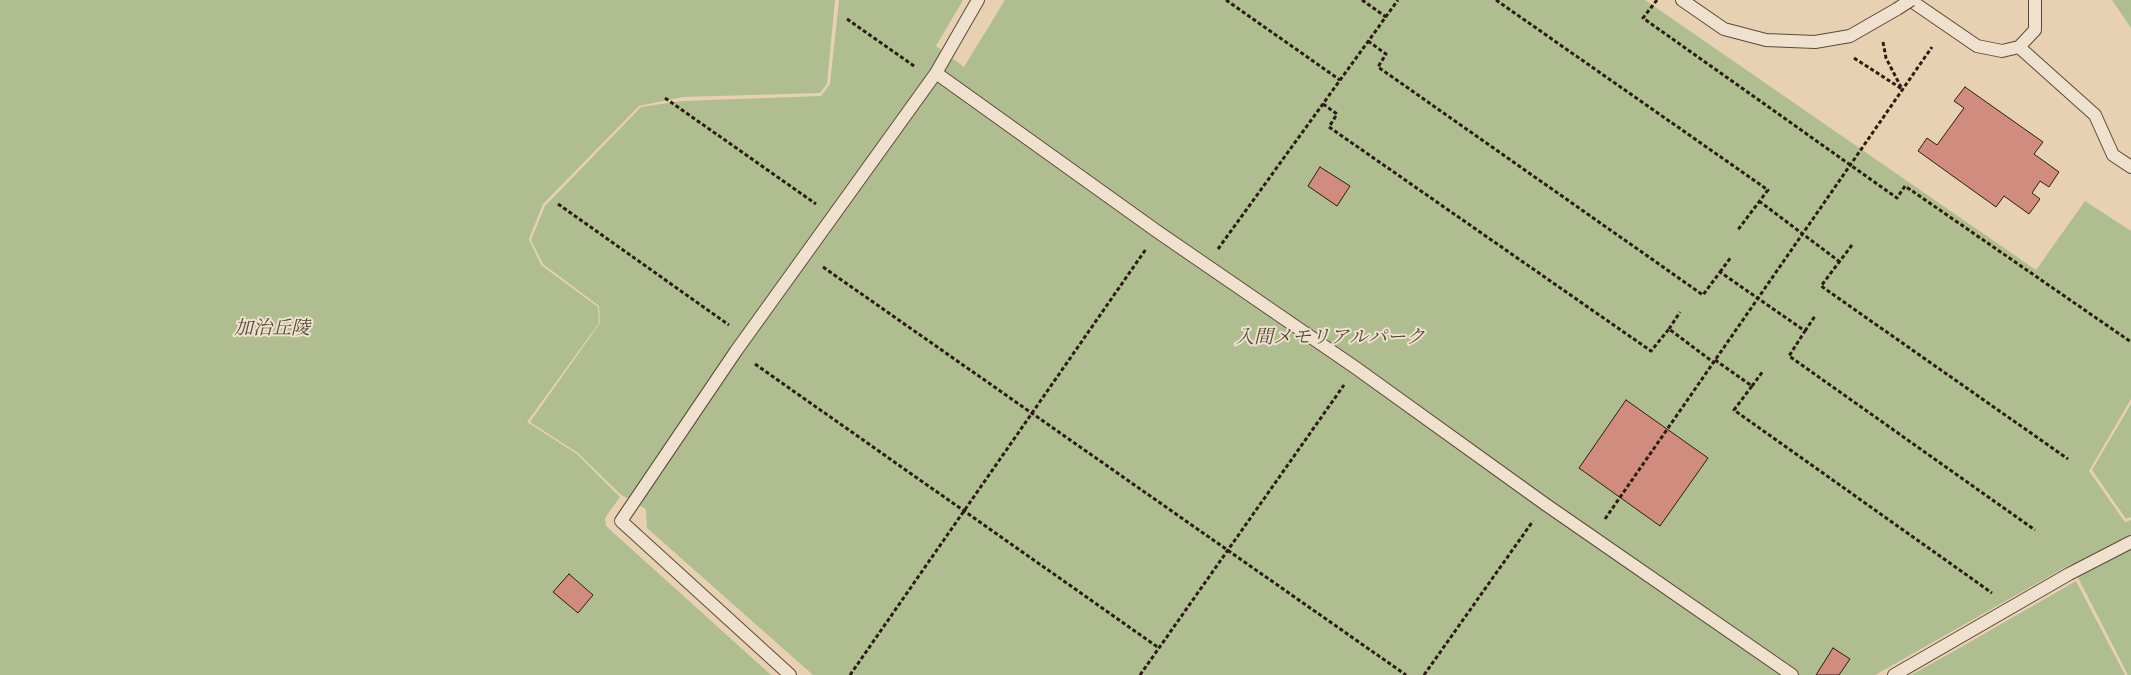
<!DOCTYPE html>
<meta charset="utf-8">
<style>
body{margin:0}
canvas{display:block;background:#e7d1b2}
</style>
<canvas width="2131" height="675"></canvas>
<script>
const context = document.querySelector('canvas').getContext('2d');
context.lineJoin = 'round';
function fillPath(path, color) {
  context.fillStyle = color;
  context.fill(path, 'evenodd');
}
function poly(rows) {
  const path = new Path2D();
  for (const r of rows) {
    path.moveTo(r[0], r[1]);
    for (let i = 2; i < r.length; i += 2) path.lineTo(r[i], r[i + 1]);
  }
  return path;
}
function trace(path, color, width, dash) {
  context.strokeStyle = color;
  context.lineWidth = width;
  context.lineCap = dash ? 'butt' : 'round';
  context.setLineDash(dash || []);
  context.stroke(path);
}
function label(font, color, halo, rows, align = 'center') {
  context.font = font + ' "IM FELL Great Primer","Noto Serif JP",serif';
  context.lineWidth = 4;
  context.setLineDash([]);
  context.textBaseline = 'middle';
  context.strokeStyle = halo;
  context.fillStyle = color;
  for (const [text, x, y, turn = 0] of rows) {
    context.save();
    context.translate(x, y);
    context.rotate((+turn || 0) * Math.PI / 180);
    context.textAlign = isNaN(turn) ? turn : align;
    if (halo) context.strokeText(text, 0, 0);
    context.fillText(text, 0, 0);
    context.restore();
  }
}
fillPath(poly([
 [0,0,835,0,827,84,820,93,683,97,639,106,543,204,529,239,541,265,598,307,599,323,527,422,577,454,620,497,605,518,606,526,771,675,0,675],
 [839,0,963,0,936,46,964,67,1005,0,1645,0,2036,270,2085,201,2131,231,2131,399,2089,471,2125,522,2131,520,2131,675,2128,675,2071,564,1875,675,813,675,647,528,646,509,620,494,578,453,530,422,600,323,599,306,543,264,531,240,545,206,641,107,681,101,821,96,830,84],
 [2112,0,2131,0,2131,28],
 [2131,404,2131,517,2126,519,2092,470],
 [2076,581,2125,675,1911,675,1949,654]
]), '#afbd91');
const building = poly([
 [1965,87,2043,142,2034,154,2059,172,2049,187,2040,181,2032,193,2040,199,2029,214,2004,196,1996,207,1918,151,1927,138,1937,145,1964,108,1954,101,1965,87],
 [1320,167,1350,186,1337,206,1308,186,1320,167],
 [1626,400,1708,458,1660,526,1579,468,1626,400],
 [569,574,593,595,578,613,553,592,569,574],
 [1833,648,1850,659,1839,675,1816,675,1833,648]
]);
fillPath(building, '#d08c7e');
trace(building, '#2d1c14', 1);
const lane = poly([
 [1682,0,1724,29,1766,40,1815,42,1850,36,1897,9],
 [1910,0,1977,46,2002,51,2019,47,2035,30,2035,0],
 [2019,47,2095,115,2113,155,2131,167],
 [936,73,1158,232,1356,368,1545,504,1792,675],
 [790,675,621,521,736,351,936,73,978,0],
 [1894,675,2069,574,2131,542]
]);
trace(lane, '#5c493c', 14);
trace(poly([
 [1226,0,1340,80],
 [1362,0,1386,17],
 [1496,0,1768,190,1737,231],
 [1657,0,1643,18,1897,198,1905,186,2131,342],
 [847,19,914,66],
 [1368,41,1386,54,1378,67,1703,295,1720,272,1805,331,1789,356,2035,530],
 [1883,42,1886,58,1901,87],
 [1854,58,1902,89],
 [665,98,816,204],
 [1323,104,1337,114,1329,127,1651,351,1669,329,1713,362],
 [1759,201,1840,262],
 [558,204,729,325],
 [1852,245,1821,286,2068,459],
 [1218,249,1398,0],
 [823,267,1406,675],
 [1720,272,1731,257],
 [1669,329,1680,312],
 [1805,331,1815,316],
 [1715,360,1752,386,1734,410,1992,593],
 [755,364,1159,648],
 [1752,386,1763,371],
 [1605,519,1932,47],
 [850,675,1146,249],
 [1140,675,1344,385],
 [1424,675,1533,521]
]), '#2d1c14', 3, [4, 2.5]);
trace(lane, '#efe1cd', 12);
const laneBridge = poly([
 [1897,9,1911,0]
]);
trace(laneBridge, '#5c493c', 14, []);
trace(laneBridge, '#efe1cd', 12);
label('italic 19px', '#544c3a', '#efe1cd', [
 ["加治丘陵",272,329],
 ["入間メモリアルパーク",1330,338]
]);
</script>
